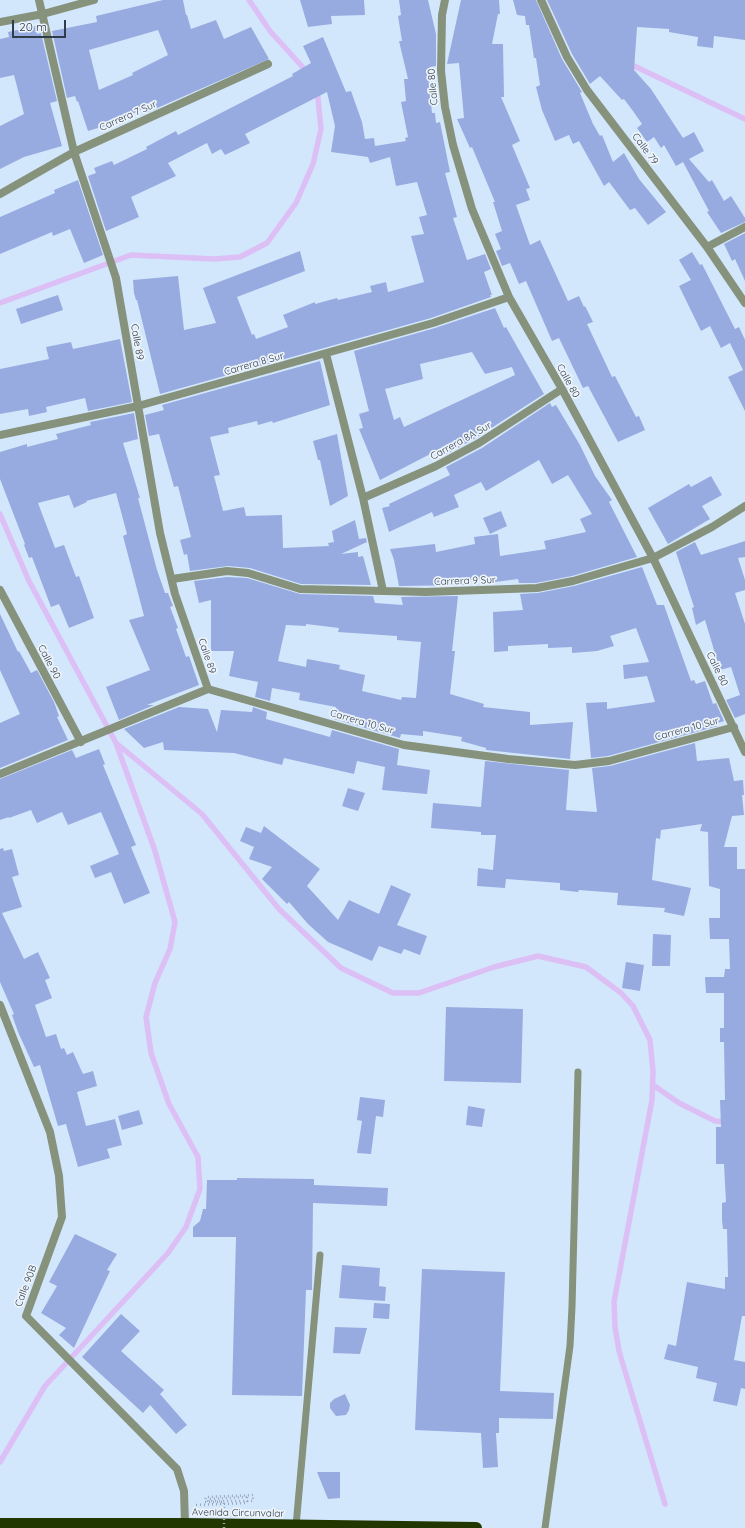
<!DOCTYPE html>
<style>
body{margin:0}
#map{position:relative;width:745px;height:1528px;overflow:hidden;background:#d3e7fc;font-family:Quicksand,sans-serif}
canvas{display:block}
.scale{position:absolute;left:12px;top:20px;width:54px;height:18px;box-sizing:border-box;border:2px solid #2f3c4a;border-top:0;padding-left:5px;font-size:12px;line-height:14px;white-space:nowrap;color:#2f3c4a;-webkit-text-stroke:3px #ecf3fa;paint-order:stroke}
</style>
<div id="map">
<canvas width="745" height="1528"></canvas>
<div class="scale">20 m</div>
</div>
<script>
const context = document.querySelector('canvas').getContext('2d');
context.lineJoin = 'round';
function poly(rows) {
  const path = new Path2D();
  for (const r of rows) {
    path.moveTo(r[0], r[1]);
    for (let i = 2; i < r.length; i += 2) path.lineTo(r[i], r[i + 1]);
  }
  return path;
}
function trace(path, color, width, dash) {
  context.strokeStyle = color;
  context.lineWidth = width;
  context.lineCap = dash ? 'butt' : 'round';
  context.setLineDash(dash || []);
  context.stroke(path);
}
function fillPath(path, color) {
  context.fillStyle = color;
  context.fill(path, 'evenodd');
}
function label(font, color, halo, rows, align = 'center') {
  context.font = font + ' Quicksand,sans-serif';
  context.lineWidth = 3.5;
  context.setLineDash([]);
  context.textBaseline = 'middle';
  context.strokeStyle = halo;
  context.fillStyle = color;
  for (const [text, x, y, turn = 0] of rows) {
    context.save();
    context.translate(x, y);
    context.rotate((+turn || 0) * Math.PI / 180);
    context.textAlign = isNaN(turn) ? turn : align;
    if (halo) context.strokeText(text, 0, 0);
    context.fillText(text, 0, 0);
    context.restore();
  }
}
trace(poly([
 [249,0,270,31,308,73],
 [628,63,745,119],
 [0,303,131,255,214,259,240,257,267,243,296,203,313,164,321,129,318,98,315,90],
 [0,514,29,581,116,743,155,851,175,922,170,949,155,983,146,1017,151,1053,169,1104,198,1157,200,1189,186,1227,168,1253,45,1386,0,1462],
 [116,743,202,814,279,909,341,968,393,993,419,993,494,967,538,956,586,967,621,993,633,1006,650,1040,653,1071,652,1100,614,1302,615,1327,619,1351,665,1504],
 [653,1085,679,1103,715,1121,727,1122]
]), '#dcbff5', 5.5);
fillPath(poly([
 [163,0,183,0,186,15,187,15,191,29,216,20,224,39,251,27,269,59,148,112,147,107,108,125,88,131,78,101,77,102,75,96,67,98,52,31,97,22,96,16],
 [158,30,168,55,132,73,133,75,99,90,89,50],
 [300,0,364,0,365,15,331,16,332,24,308,27],
 [399,0,428,0,436,34,436,66,430,67,431,75,428,76,432,113,435,113,436,123,440,122,450,172,445,173,457,217,453,218,467,260,485,254,491,269,484,272,492,295,490,295,491,297,431,318,160,394,137,300,136,300,134,293,133,280,178,276,184,330,216,323,203,288,300,251,305,271,237,297,252,335,254,334,256,339,288,327,283,315,315,302,315,304,337,298,338,300,372,292,370,286,386,282,388,292,424,282,411,236,424,234,419,217,427,215,417,182,396,186,390,157,370,163,368,157,331,152,335,126,327,92,245,134,250,143,225,155,221,149,212,154,207,143,168,163,176,176,131,197,139,217,106,231,88,176,96,173,94,168,112,161,114,165,147,149,146,147,176,131,178,135,293,76,292,74,311,63,303,46,323,37,346,92,351,91,362,122,365,139,374,138,375,146,406,141,405,138,408,137,401,102,406,101,404,79,408,79,399,41,402,41,398,16,401,15],
 [461,0,499,0,500,14,498,14,492,44,503,44,504,97,501,97,520,141,512,145,530,188,526,189,530,200,516,205,530,245,540,240,568,301,579,296,584,307,585,306,593,322,587,324,612,377,615,376,636,417,639,416,645,430,618,442,588,386,583,388,559,338,552,341,526,281,519,284,510,263,502,266,496,251,501,249,495,234,502,231,493,202,495,202,472,147,470,148,457,119,464,118,459,63,447,64],
 [513,0,536,0,562,59,582,92,580,93,593,124,600,136,602,135,613,162,624,153,639,179,666,212,648,225,635,208,630,210,609,182,604,186,579,141,573,144,569,135,555,141,542,110,536,87,540,85,536,58,534,58,529,25,526,25,525,16,517,15],
 [547,0,745,0,745,40,714,36,713,48,697,46,698,37,669,32,669,29,637,27,634,70,651,89,683,138,694,132,704,151,689,159,709,182,712,180,724,201,731,196,745,218,745,222,721,233,707,212,709,211,683,162,676,166,664,145,661,148,654,137,647,142,637,128,642,124,633,111,624,99,622,100,600,76,590,84,572,54],
 [36,26,37,34,41,33,57,101,50,103,62,146,24,157,0,169,0,126,24,114,14,75,0,78,0,39,9,37,8,32],
 [78,180,103,255,84,263,70,229,53,236,52,232,0,254,0,217,55,193,54,190],
 [745,233,745,281,735,259,732,261,724,244],
 [692,252,700,265,702,264,735,329,739,327,745,340,745,411,728,377,743,370,730,343,721,348,710,326,701,331,679,286,691,280,679,260],
 [58,295,63,310,21,324,16,309],
 [495,308,504,328,506,327,544,394,476,438,441,457,438,450,380,480,359,429,363,428,359,414,369,411,354,351,435,328],
 [472,352,485,374,512,367,515,375,404,427,400,417,394,420,385,389,423,379,420,364],
 [120,339,132,402,88,411,85,398,46,407,47,412,29,416,28,409,0,414,0,369,49,359,46,347,71,342,73,349],
 [320,361,330,405,273,423,272,421,258,425,257,421,228,428,229,433,210,437,220,475,214,476,223,511,244,507,246,516,282,515,283,548,329,546,328,543,334,542,332,531,355,520,359,539,366,538,367,542,341,554,358,552,358,557,363,556,371,585,301,584,250,568,228,566,190,571,187,554,184,555,180,540,191,537,178,486,174,487,159,434,149,436,145,415,164,410,162,405],
 [550,403,552,407,556,405,580,445,595,476,612,500,609,502,637,557,572,576,536,583,519,583,518,579,495,582,495,577,464,581,464,585,399,586,394,560,390,549,435,544,436,552,475,544,474,537,498,534,500,556,546,549,544,541,586,532,580,519,592,514,568,475,552,484,539,460,486,491,481,482,454,495,459,507,434,517,432,512,389,532,382,508,390,506,389,504,450,475,446,467,482,448],
 [134,413,138,439,123,443,140,498,138,498,157,570,165,593,168,593,173,606,170,607,178,628,176,629,186,657,189,656,199,685,147,705,154,705,119,720,106,687,150,670,129,620,144,616,123,536,127,534,116,493,86,501,87,502,74,508,69,495,38,503,55,548,64,545,76,577,79,576,94,618,69,628,59,604,51,607,32,557,29,558,24,545,25,544,0,479,0,452,27,444,27,447,58,439,56,434,91,425,90,422],
 [337,434,348,496,330,506,320,460,318,460,313,441],
 [711,476,722,495,702,506,710,519,668,544,648,508,689,484,691,487],
 [501,511,507,526,490,534,483,518],
 [745,541,745,557,738,558,745,580,745,590,735,593,745,624,745,714,735,718,726,700,740,695,731,667,720,670,705,620,696,625,692,608,694,607,676,552,695,542,701,555],
 [642,567,657,605,664,605,691,681,694,680,696,684,705,681,713,704,716,703,724,721,718,723,718,726,608,756,591,758,586,703,607,702,607,709,655,702,647,676,624,679,623,665,649,662,636,628,610,636,614,646,597,651,572,653,572,647,548,648,548,644,508,646,508,651,494,652,493,612,523,610,520,594,538,593,574,586],
 [227,577,247,578,300,594,373,596,375,603,403,605,401,597,458,596,452,651,455,651,450,694,484,704,483,707,530,712,530,725,573,722,570,759,486,750,486,748,461,741,462,737,423,731,423,736,401,734,400,738,334,719,336,707,299,700,300,693,272,688,270,701,255,697,258,682,229,676,234,651,211,651,211,600,199,603,194,581],
 [306,624,339,628,338,632,397,636,397,640,421,642,416,698,402,697,401,700,362,691,365,675,339,669,340,665,307,659,306,667,278,661,286,625,306,626],
 [0,614,18,652,19,651,31,673,37,670,54,702,59,716,57,717,68,740,0,768,0,723,20,714,0,670],
 [179,707,208,709,217,732,221,710,252,712,253,707,267,712,266,719,330,737,332,730,399,749,397,765,430,770,427,794,382,790,385,767,357,761,354,774,284,758,282,765,234,753,164,750,163,742,144,748,124,729],
 [695,743,697,761,729,758,734,781,743,780,744,795,742,795,744,815,732,816,724,847,737,847,737,869,745,869,745,1316,742,1316,734,1360,745,1362,745,1389,741,1388,737,1406,713,1401,717,1383,696,1378,698,1367,664,1359,668,1344,676,1346,687,1282,725,1289,725,1277,728,1277,727,1229,723,1229,722,1220,722,1203,726,1202,724,1164,716,1164,716,1127,721,1127,720,1100,725,1100,724,1042,720,1042,720,1028,724,1028,724,993,706,993,705,977,724,977,725,969,730,969,729,939,710,939,709,918,720,918,720,889,709,886,708,832,700,831,702,824,661,830,660,839,656,838,652,880,691,888,684,916,664,912,665,908,617,905,618,893,579,890,578,892,560,890,560,883,506,879,505,888,477,886,478,868,493,870,496,835,481,835,481,832,431,828,433,803,481,807,485,761,569,770,566,810,597,812,592,768,610,766],
 [99,749,105,764,103,765,136,845,131,847,150,893,124,904,111,872,95,878,90,866,119,854,101,812,68,825,62,812,37,823,31,810,9,818,9,817,0,820,0,779,72,750,76,758],
 [348,788,365,793,358,811,342,806],
 [264,826,320,869,307,886,338,920,349,900,379,914,391,885,411,894,397,925,427,936,420,955,404,949,401,954,379,946,372,961,328,942,308,924,289,902,287,904,262,879,272,867,249,859,254,847,240,841,246,827,261,833],
 [3,848,4,851,12,849,19,875,12,877,22,907,2,913,24,959,38,952,50,978,45,980,52,998,35,1005,46,1037,56,1034,61,1049,64,1048,67,1055,73,1052,83,1074,93,1071,97,1086,77,1092,86,1126,115,1119,122,1145,107,1149,110,1158,78,1167,66,1124,58,1126,40,1065,34,1067,18,1032,12,1015,14,1014,0,982,0,849],
 [653,934,671,935,670,966,652,966],
 [626,962,644,965,640,991,622,988],
 [446,1007,523,1009,521,1083,444,1081],
 [360,1097,385,1100,383,1117,376,1116,371,1154,357,1153,362,1121,357,1120],
 [468,1106,485,1109,482,1127,466,1125],
 [139,1110,143,1124,122,1130,118,1116],
 [237,1178,314,1179,314,1185,388,1188,387,1206,313,1203,312,1290,306,1290,302,1396,232,1395,236,1237,193,1237,193,1227,200,1221,203,1209,206,1209,207,1180,237,1180],
 [75,1234,117,1254,107,1270,110,1271,74,1348,59,1335,66,1328,41,1313,57,1286,49,1282],
 [342,1265,380,1268,379,1286,386,1287,385,1301,339,1298],
 [422,1269,505,1272,500,1391,554,1393,553,1419,499,1418,499,1433,496,1433,498,1467,483,1468,481,1433,415,1430],
 [374,1303,390,1304,389,1319,373,1318],
 [121,1314,140,1331,121,1351,164,1390,160,1394,187,1425,176,1434,150,1405,143,1413,82,1357],
 [335,1327,367,1328,360,1354,333,1353],
 [345,1394,350,1405,349,1410,346,1415,336,1416,330,1408,330,1403,334,1399],
 [317,1472,340,1472,340,1498,328,1499]
]), '#97abe0');
trace(poly([
 [196,1505,247,1503,247,1497]
]), '#97a8bb', 2.5, [1, 3]);
trace(poly([
 [296,1526,320,1255],
 [545,1528,570,1346,572,1307,578,1072]
]), '#86927b', 7);
trace(poly([
 [39,0,74,152,116,278,160,533,175,594,208,689],
 [445,0,442,15,441,71,445,107,453,145,472,209,509,297,562,389,653,558,745,752],
 [541,0,567,57,587,90,707,247,745,303],
 [0,22,43,14,94,0],
 [0,194,74,152,268,64],
 [707,247,745,227],
 [326,354,363,498,383,591],
 [0,435,138,406,433,323,509,297],
 [363,498,436,466,479,443,562,389],
 [172,579,227,571,248,573,300,589,426,592,537,588,573,581,653,558,712,527,745,506],
 [0,590,81,742],
 [0,774,208,689,404,745,508,759,575,765,609,761,734,727],
 [0,1005,50,1132,59,1176,62,1217,26,1316,177,1469,184,1491,185,1524]
]), '#86927b', 8);
trace(poly([
 [0,1524,185,1524,476,1528]
]), '#223700', 12);
trace(poly([
 [224,1528,224,1502,205,1502,206,1497,253,1495,253,1501,208,1501,208,1499,247,1497]
]), '#97a8bb', 2.5, [1, 3]);
label('10px', '#2f3c4a', '#ecf3fa', [
 ["Calle 80",433,87,-95],
 ["Carrera 7 Sur",128,116,-24],
 ["Calle 79",645,149,53],
 ["Calle 89",137,342,80],
 ["Carrera 8 Sur",254,364,-16],
 ["Calle 80",568,381,61],
 ["Carrera 8A Sur",461,441,-29],
 ["Carrera 9 Sur",465,581,-2],
 ["Calle 89",207,656,71],
 ["Calle 90",49,662,62],
 ["Calle 80",717,669,64],
 ["Carrera 10 Sur",362,722,16],
 ["Carrera 10 Sur",687,729,-15],
 ["Calle 90B",26,1286,-69],
 ["Avenida Circunvalar",238,1513,1]
]);
</script>
